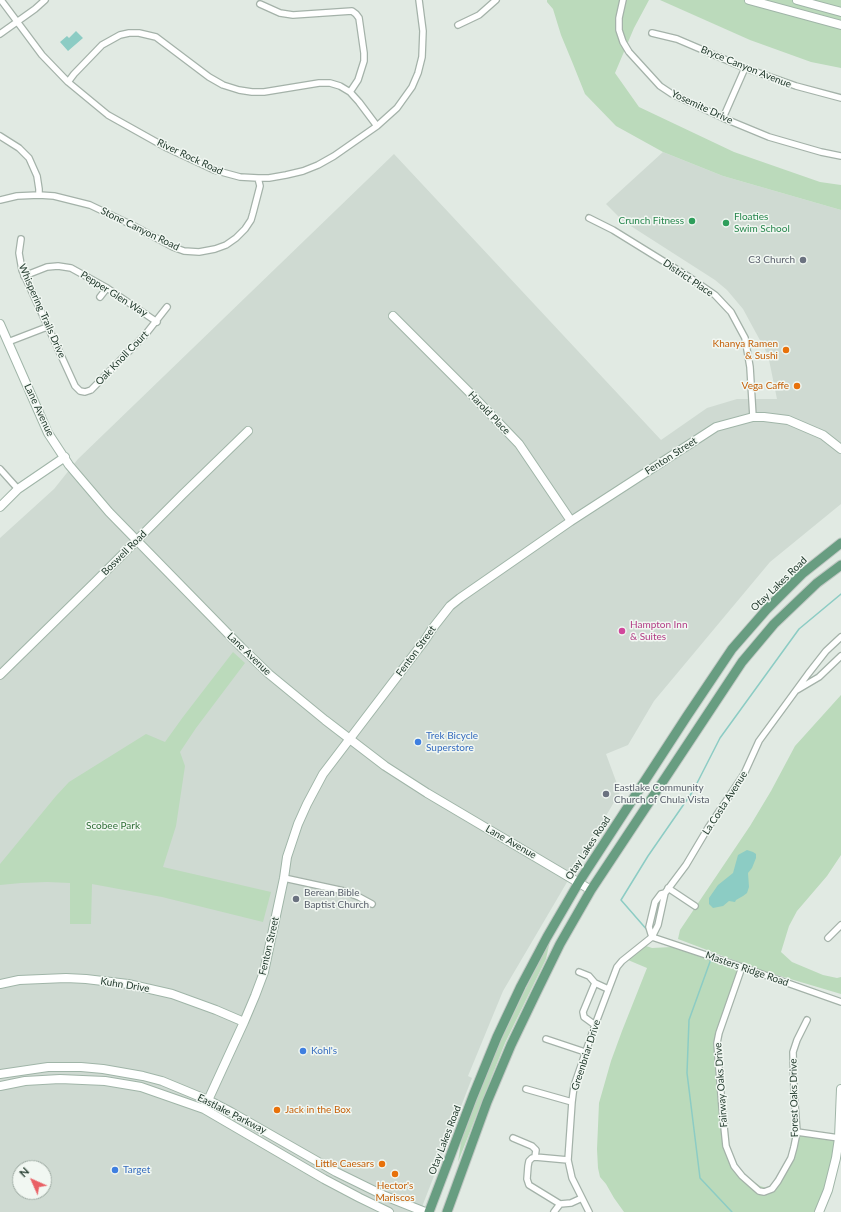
<!DOCTYPE html>
<style>
body{margin:0}
#map{position:relative;width:841px;height:1212px;overflow:hidden;background:#e1eae3;font-family:Lato,sans-serif}
canvas{display:block}
.north{position:absolute;left:12px;top:1160px;width:40px;height:40px;box-sizing:border-box;background:#f1f7f2;border:1px solid #9eaba3;border-radius:50%;rotate:315deg;font-size:11px;font-weight:700;line-height:16px;text-align:center;color:#223a2d}
.north::after{content:'';display:block;margin:auto;width:14px;height:18px;background:#e96065;clip-path:polygon(50% 0,100% 100%,50% 72%,0 100%)}
</style>
<div id="map">
<canvas width="841" height="1212"></canvas>
<div class="north">N</div>
</div>
<script>
const context = document.querySelector('canvas').getContext('2d');
context.lineJoin = 'round';
function fillPath(path, color) {
  context.fillStyle = color;
  context.fill(path, 'evenodd');
}
function poly(rows) {
  const path = new Path2D();
  for (const r of rows) {
    path.moveTo(r[0], r[1]);
    for (let i = 2; i < r.length; i += 2) path.lineTo(r[i], r[i + 1]);
  }
  return path;
}
function trace(path, color, width, dash) {
  context.strokeStyle = color;
  context.lineWidth = width;
  context.lineCap = dash ? 'butt' : 'round';
  context.setLineDash(dash || []);
  context.stroke(path);
}
function label(font, color, halo, rows, align = 'center') {
  context.font = font + ' Lato,sans-serif';
  context.lineWidth = 3;
  context.setLineDash([]);
  context.textBaseline = 'middle';
  context.strokeStyle = halo;
  context.fillStyle = color;
  for (const [text, x, y, turn = 0] of rows) {
    context.save();
    context.translate(x, y);
    context.rotate((+turn || 0) * Math.PI / 180);
    context.textAlign = isNaN(turn) ? turn : align;
    if (halo) context.strokeText(text, 0, 0);
    context.fillText(text, 0, 0);
    context.restore();
  }
}
fillPath(poly([
 [663,152,723,176,841,210,841,504,770,562,654,701,628,745,606,754,620,792,503,991,468,1076,472,1078,420,1212,0,1212,0,538,54,489,78,459,394,154,661,440,707,408,737,399,777,399,768,355,743,309,727,290,715,280,623,221,606,204],
 [20,1168,44,1168,44,1192,20,1192]
]), '#cfdad2');
fillPath(poly([
 [547,0,649,0,634,28,615,73,639,107,734,152,820,182,841,185,841,210,723,176,663,152,616,126,585,94,573,64,561,35,553,9,547,2],
 [660,0,841,0,841,68,811,62,750,40],
 [233,652,245,663,196,728,180,752,185,766,176,826,163,867,271,892,263,922,162,897,92,884,91,924,70,924,70,883,47,882,21,883,0,885,0,864,56,796,69,782,146,734,165,742,183,717],
 [841,695,841,855,827,876,797,911,789,926,781,952,792,962,823,975,837,978,841,977,841,994,760,970,678,939,680,930,750,826,771,791,795,746],
 [550,941,546,959,505,1043,458,1162,461,1142,480,1091,501,1040,525,990],
 [646,946,652,948,672,947,712,957,725,965,739,970,717,1042,722,1070,730,1151,734,1160,743,1174,760,1186,767,1188,770,1187,791,1160,798,1134,841,1138,821,1212,624,1212,614,1198,606,1184,600,1177,598,1168,597,1149,599,1103,611,1061,622,1031,647,968,628,960]
]), '#bbdabb');
fillPath(poly([
 [76,31,83,38,68,51,60,42,67,36,69,38],
 [747,850,753,852,756,854,756,858,752,868,748,873,749,887,747,893,743,896,736,900,735,902,729,901,723,906,713,908,709,904,709,898,718,885,733,873,738,855]
]), '#8cccc4');
trace(poly([
 [648,931,621,900,648,856,693,791,720,738,799,629,841,594],
 [711,959,689,1020,687,1073,700,1178,732,1212]
]), '#8cccc4', 1.5);
const street = poly([
 [1,0,42,55,68,82,108,115,167,148,214,170,240,177,258,178,269,178,286,175,303,171,318,165,334,156,377,126,397,108,412,87,418,73,422,57,423,31,419,0],
 [623,0,619,18,619,30,623,42,629,52,660,86,672,94,723,118,769,137,821,152,841,156],
 [260,4,280,13,293,15,352,11,356,14,359,18,364,53,364,61,358,80,350,92],
 [458,25,479,15,496,0],
 [652,33,677,39,745,68,796,86,841,98],
 [0,34,35,9,45,0],
 [68,82,74,74,102,45,120,35,129,33,139,33,156,37,209,77,223,85,239,90,252,92,264,92,319,83,330,83,340,86,350,92,359,102,377,126],
 [723,118,745,68],
 [0,136,19,148,29,158,37,176,39,189,39,195],
 [0,200,17,196,39,195,54,196,90,205,134,226,173,247,184,251,199,252,215,249,226,245,236,238,245,229,251,220,253,213,260,186,258,178],
 [589,218,613,230,689,277,715,295,731,312,745,338,750,367,753,417],
 [21,239,19,253,22,270,75,386,80,391,85,392,91,390,145,335,167,307],
 [24,276,47,267,58,266,71,268,107,288,157,322],
 [100,297,107,288],
 [8,342,47,327],
 [0,469,18,489],
 [797,690,819,677,841,656],
 [284,878,344,891,359,897,372,904],
 [668,888,695,906],
 [665,893,686,865,708,828,744,774,759,741,808,674,826,651,841,637],
 [652,937,742,967,841,1002],
 [828,938,841,925],
 [742,967,719,1033,717,1043,722,1107,726,1146,734,1166,742,1176,759,1191,764,1192,772,1189,778,1181,791,1158,794,1147,797,1132,794,1090,793,1052,797,1040,807,1020],
 [579,972,589,976,595,983,608,989],
 [595,1025,584,1017,583,1012,595,983],
 [546,1039,585,1052],
 [526,1089,572,1102],
 [797,1132,839,1138],
 [513,1138,532,1146,536,1150,535,1157],
 [568,1160,535,1157,532,1158,529,1161,528,1166,527,1179,529,1185,560,1204,571,1203,582,1198],
 [554,1212,560,1204],
 [589,1212,572,1178,568,1160,572,1102,574,1086,595,1025,617,967,622,961,652,937,658,925,665,893,661,894,655,902,649,927,652,937]
]);
const secondary = poly([
 [749,0,841,25],
 [797,0,841,12],
 [393,316,473,396,519,444,571,521],
 [0,324,48,433,69,465,109,512,242,648,269,674,325,720,385,766,427,793,591,890],
 [0,507,18,489,65,457],
 [0,675,95,582,183,494,248,431],
 [0,984,19,980,66,978,86,979,128,984,172,994,216,1010,244,1022],
 [0,1074,48,1067,81,1067,103,1069,143,1076,162,1081,208,1100,231,1112,336,1172,385,1196,425,1212],
 [0,1086,25,1081,60,1079,105,1081,141,1087,204,1109,324,1179,360,1198,389,1212],
 [204,1109,244,1022,255,996,264,972,284,878,287,857,298,824,307,804,323,774,425,640,432,629,450,606,460,598,571,521,716,427,753,417,764,417,788,420,823,435,841,449],
 [819,1212,828,1190,836,1158,839,1138,841,1089]
]);
const primary = poly([
 [429,1212,473,1096,497,1037,521,986,547,937,579,882,687,716,732,649,767,609,802,574,841,543],
 [447,1212,487,1102,511,1045,536,993,560,944,591,890,742,662,774,624,817,583,841,565]
]);
trace(street, '#a4b2a9', 8);
trace(secondary, '#a0b5a8', 10);
trace(primary, '#c1c8c4', 11);
trace(street, '#fff', 5.5);
trace(secondary, '#fff', 8);
trace(primary, '#689d81', 9);
for (const [x, y, r, color] of [
 [692,221,4,"#2e9e5b"],
 [726,223,4,"#2e9e5b"],
 [803,260,4,"#6b7280"],
 [786,350,4,"#e8710a"],
 [797,386,4,"#e8710a"],
 [622,631,4,"#d1479c"],
 [418,742,4,"#3f7fe0"],
 [606,794,4,"#6b7280"],
 [296,899,4,"#6b7280"],
 [303,1051,4,"#3f7fe0"],
 [277,1110,4,"#e8710a"],
 [382,1164,4,"#e8710a"],
 [115,1170,4,"#3f7fe0"],
 [395,1174,4,"#e8710a"]
]) {
  const dot = new Path2D();
  dot.arc(x, y, r, 0, 2 * Math.PI);
  context.fillStyle = color;
  context.fill(dot);
  trace(dot, '#f1f7f2', 1.5);
}
label('10px', '#223a2d', '#f1f7f2', [
 ["Bryce Canyon Avenue",746,67,22],
 ["Yosemite Drive",702,107,25],
 ["River Rock Road",190,157,25],
 ["Stone Canyon Road",140,229,26],
 ["District Place",688,278,34],
 ["Pepper Glen Way",114,294,32],
 ["Whispering Trails Drive",42,311,66],
 ["Oak Knoll Court",122,358,-46],
 ["Lane Avenue",39,410,65],
 ["Harold Place",489,413,46],
 ["Fenton Street",671,456,-33],
 ["Boswell Road",124,553,-45],
 ["Otay Lakes Road",779,584,-44],
 ["Fenton Street",416,651,-54],
 ["Lane Avenue",249,654,44],
 ["La Costa Avenue",725,803,-57],
 ["Lane Avenue",511,842,30],
 ["Otay Lakes Road",588,848,-57],
 ["Fenton Street",269,946,-77],
 ["Masters Ridge Road",747,969,19],
 ["Kuhn Drive",125,985,9],
 ["Greenbriar Drive",586,1055,-72],
 ["Fairway Oaks Drive",721,1085,-94],
 ["Forest Oaks Drive",794,1098,-91],
 ["Eastlake Parkway",232,1114,27],
 ["Otay Lakes Road",445,1140,-69]
]);
label('10px', '#27864d', '#f1f7f2', [
 ["Floaties",734,217],
 ["Swim School",734,229],
 ["Crunch Fitness",684,221,"right"]
], 'left');
label('10px', '#5b616d', '#f1f7f2', [
 ["C3 Church",795,260,"right"],
 ["Eastlake Community",614,788],
 ["Church of Chula Vista",614,800],
 ["Berean Bible",304,893],
 ["Baptist Church",304,905]
], 'left');
label('10px', '#c56008', '#f1f7f2', [
 ["Khanya Ramen",778,344],
 ["& Sushi",778,356],
 ["Vega Caffe",789,386],
 ["Jack in the Box",285,1110,"left"],
 ["Little Caesars",374,1164],
 ["Hector's",395,1186,"center"],
 ["Mariscos",395,1198,"center"]
], 'right');
label('10px', '#b23c85', '#f1f7f2', [
 ["Hampton Inn",630,625],
 ["& Suites",630,637]
], 'left');
label('10px', '#366cbe', '#f1f7f2', [
 ["Trek Bicycle",426,736],
 ["Superstore",426,748],
 ["Kohl's",311,1051],
 ["Target",123,1170]
], 'left');
label('10px', '#2f6e36', '#f1f7f2', [
 ["Scobee Park",113,826]
]);
</script>
